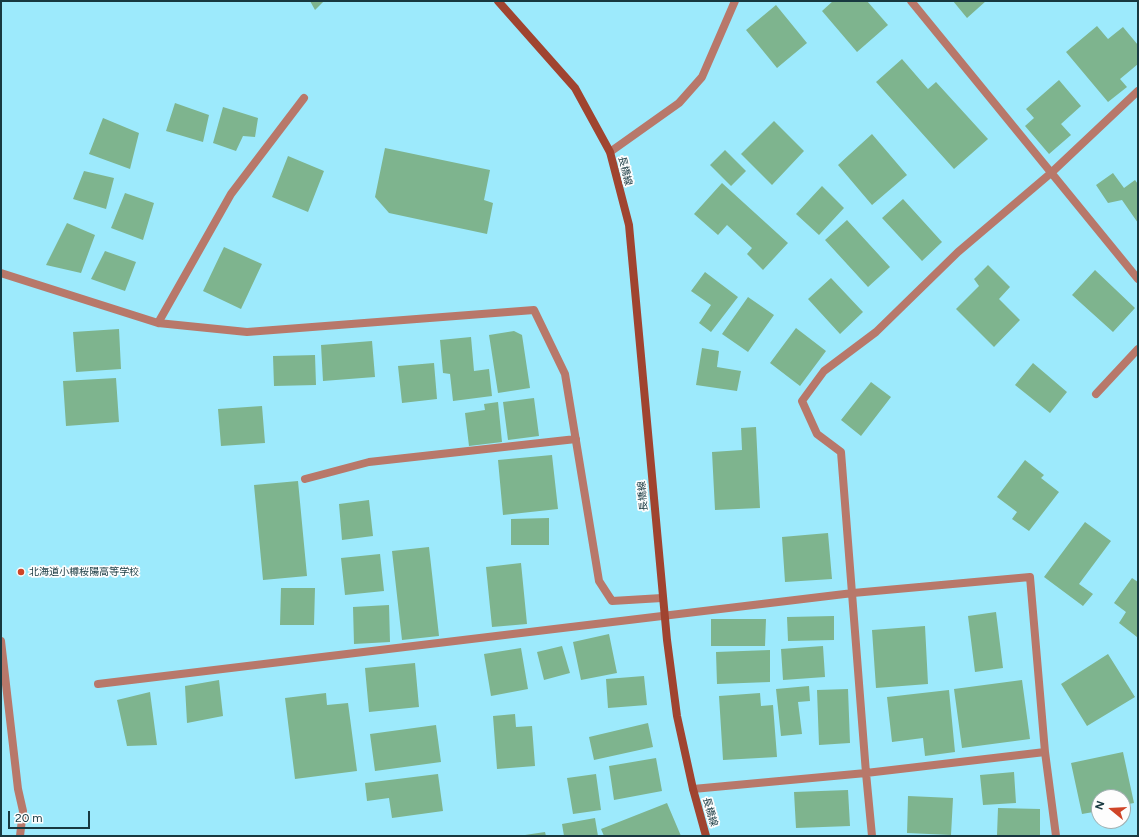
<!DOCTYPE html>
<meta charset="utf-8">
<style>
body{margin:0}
#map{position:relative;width:1139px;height:837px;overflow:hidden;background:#9deafc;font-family:Figtree,sans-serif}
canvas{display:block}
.frame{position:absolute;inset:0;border:2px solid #183940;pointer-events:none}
.north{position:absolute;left:1091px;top:789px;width:40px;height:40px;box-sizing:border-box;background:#fdfdfd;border:1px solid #a1afb1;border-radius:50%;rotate:288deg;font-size:11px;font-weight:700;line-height:16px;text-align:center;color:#183940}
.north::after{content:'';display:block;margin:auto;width:14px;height:18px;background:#cf4427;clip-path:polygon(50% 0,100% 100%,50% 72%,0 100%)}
.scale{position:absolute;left:8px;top:811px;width:82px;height:18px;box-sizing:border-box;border:2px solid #183940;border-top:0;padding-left:5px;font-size:12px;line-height:14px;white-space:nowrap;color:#183940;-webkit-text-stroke:3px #fdfdfd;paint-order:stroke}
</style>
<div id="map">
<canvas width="1139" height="837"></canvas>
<div class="frame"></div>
<div class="north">N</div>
<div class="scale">20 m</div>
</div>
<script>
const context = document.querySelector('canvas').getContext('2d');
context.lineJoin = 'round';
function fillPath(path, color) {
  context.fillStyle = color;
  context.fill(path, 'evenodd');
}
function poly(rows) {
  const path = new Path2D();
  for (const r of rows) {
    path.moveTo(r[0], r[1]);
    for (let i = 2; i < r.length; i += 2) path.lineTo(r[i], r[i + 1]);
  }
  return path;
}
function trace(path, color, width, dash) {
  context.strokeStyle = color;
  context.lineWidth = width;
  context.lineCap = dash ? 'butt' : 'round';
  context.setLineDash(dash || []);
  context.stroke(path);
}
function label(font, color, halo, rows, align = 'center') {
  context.font = font + ' Figtree,"Noto Sans JP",sans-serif';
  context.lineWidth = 3.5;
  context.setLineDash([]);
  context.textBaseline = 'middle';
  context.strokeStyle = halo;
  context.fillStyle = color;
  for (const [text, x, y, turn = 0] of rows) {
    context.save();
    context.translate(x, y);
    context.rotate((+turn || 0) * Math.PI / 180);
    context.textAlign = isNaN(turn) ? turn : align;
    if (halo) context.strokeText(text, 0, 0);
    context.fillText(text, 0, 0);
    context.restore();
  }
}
fillPath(poly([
 [310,1,324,1,315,10],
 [833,1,867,1,888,25,857,52,822,11],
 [953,1,986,1,967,18],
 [776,5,807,43,777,68,746,30],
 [1097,26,1108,39,1123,27,1138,45,1138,64,1120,79,1127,87,1108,102,1066,52],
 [902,59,928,89,936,82,988,139,954,169,876,82],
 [1059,80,1081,106,1061,124,1071,135,1049,154,1025,126,1034,118,1026,109],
 [175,103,209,115,203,142,166,131],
 [223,107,258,118,255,137,243,136,236,151,213,143],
 [103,118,139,133,130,169,89,154],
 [774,121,804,151,772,185,741,154],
 [872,134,907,175,872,205,838,165],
 [385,148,490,170,484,200,493,203,487,234,389,213,375,197],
 [725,150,746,171,731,186,710,165],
 [288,156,324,171,308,212,272,197],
 [84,171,114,178,106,209,73,199],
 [1113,173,1124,188,1135,180,1138,184,1138,223,1122,200,1108,203,1096,185],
 [722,183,788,243,763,270,747,254,752,248,727,225,718,235,694,214],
 [822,186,844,208,819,235,796,214],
 [125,193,154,203,143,240,111,228],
 [903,199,942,242,922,261,882,218],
 [847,220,890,267,868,287,825,240],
 [67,223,95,235,81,273,46,265],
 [224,247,262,264,241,309,203,291],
 [105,251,136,262,125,291,91,279],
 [988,265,1010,287,999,299,1020,320,994,347,956,309,979,286,974,279],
 [1095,270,1135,308,1113,332,1072,295],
 [705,272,738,297,711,332,699,323,711,305,691,291],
 [831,278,863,312,840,334,808,299],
 [748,297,774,315,748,352,722,334],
 [796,328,826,351,800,386,770,363],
 [119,329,121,369,76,372,73,332],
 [514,331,522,335,530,388,498,393,489,335],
 [471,337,474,371,489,369,492,396,453,401,450,374,443,373,440,340],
 [372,341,375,377,323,381,321,345],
 [702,348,719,351,717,367,741,371,737,391,696,385],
 [315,355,316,385,274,386,273,356],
 [434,363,437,399,402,403,398,366],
 [1033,363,1067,392,1050,413,1015,385],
 [116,378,119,422,66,426,63,381],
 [871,382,891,397,861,436,841,420],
 [534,398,539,436,508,440,503,402],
 [498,402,502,442,469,446,465,413,485,410,484,404],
 [262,406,265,443,221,446,218,409],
 [756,427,760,508,715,510,712,452,742,450,741,428],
 [552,455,558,509,503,515,498,460],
 [1025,460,1044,475,1041,478,1059,492,1029,531,1012,519,1017,512,997,497],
 [298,481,307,576,263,580,254,485],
 [369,500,373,536,342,540,339,504],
 [549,518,549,545,511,545,511,519],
 [1085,522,1111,541,1079,584,1093,594,1083,606,1044,577],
 [828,533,832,579,785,582,782,537],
 [429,547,439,636,402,640,392,551],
 [380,554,384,591,345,595,341,558],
 [521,563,527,624,492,627,486,567],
 [1132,578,1138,582,1137,637,1119,623,1126,612,1114,603],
 [281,588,315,588,314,625,280,625],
 [389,605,390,642,354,644,353,607],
 [996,612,1003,668,975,672,968,616],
 [834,616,834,640,788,641,787,617],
 [711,619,766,619,765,646,711,646],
 [925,626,928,684,876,688,872,630],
 [609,634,617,673,581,680,573,642],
 [562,646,570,673,544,680,537,652],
 [823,646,825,677,783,680,781,649],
 [521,648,528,689,491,696,484,654],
 [770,650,770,682,717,684,716,652],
 [1108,654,1135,697,1087,726,1061,684],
 [415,663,419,707,369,712,365,668],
 [644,676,647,705,608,708,606,679],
 [219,680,223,716,187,723,185,686],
 [1022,680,1030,739,962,748,954,689],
 [809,686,810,701,798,702,802,734,781,736,776,689],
 [848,689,850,743,819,745,817,690],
 [949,690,955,752,925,756,923,738,892,742,887,697],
 [150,692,157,745,127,746,117,700],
 [326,693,327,705,348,703,357,771,295,779,285,698],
 [760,693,761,706,773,705,777,757,723,760,719,696],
 [515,714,516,727,532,726,535,766,497,769,493,716],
 [648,723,653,747,594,760,589,737],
 [436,725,441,762,375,771,370,734],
 [1123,752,1134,803,1123,805,1123,797,1099,797,1099,811,1082,814,1071,763],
 [656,758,662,791,614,800,609,766],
 [1014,772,1016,803,983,805,980,775],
 [438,774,443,811,392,818,389,798,367,801,365,783],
 [596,774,601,810,573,814,567,778],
 [848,790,850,826,796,828,794,792],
 [908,796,953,798,951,835,907,833],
 [667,803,681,836,604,836,601,829],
 [998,808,1040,809,1040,836,997,835],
 [595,818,598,836,564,836,562,824],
 [545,832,546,836,525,836,525,835]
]), '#7eb48e');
trace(poly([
 [1,641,18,789,23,811,20,836]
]), '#b8786a', 8);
trace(poly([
 [911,1,1138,279],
 [610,152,679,103,702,77,735,1],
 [1,273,158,323,247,332,534,310,565,374,599,581,612,601,662,598],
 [158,323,231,194,304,98],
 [1096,394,1138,349],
 [305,479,369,462,576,439],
 [98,684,853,593,1030,577,1045,752,1056,836],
 [693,789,866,773,1045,752],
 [872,836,866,773,841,452,817,434,802,401,824,371,876,332,958,252,1051,173,1138,91]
]), '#b8786a', 8);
trace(poly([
 [498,1,575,88,610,152,629,225,667,640,677,716,693,789,706,836]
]), '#a04430', 8);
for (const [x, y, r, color] of [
 [21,572,4,"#cf4427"]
]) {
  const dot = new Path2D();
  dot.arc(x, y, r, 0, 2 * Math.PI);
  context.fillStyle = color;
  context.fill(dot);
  trace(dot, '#fdfdfd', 1.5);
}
label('10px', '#183940', '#fdfdfd', [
 ["長橋線",625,171,76],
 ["長橋線",643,496,-95],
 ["長橋線",710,812,74]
]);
label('10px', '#183940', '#fdfdfd', [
 ["北海道小樽桜陽高等学校",29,572]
], 'left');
</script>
